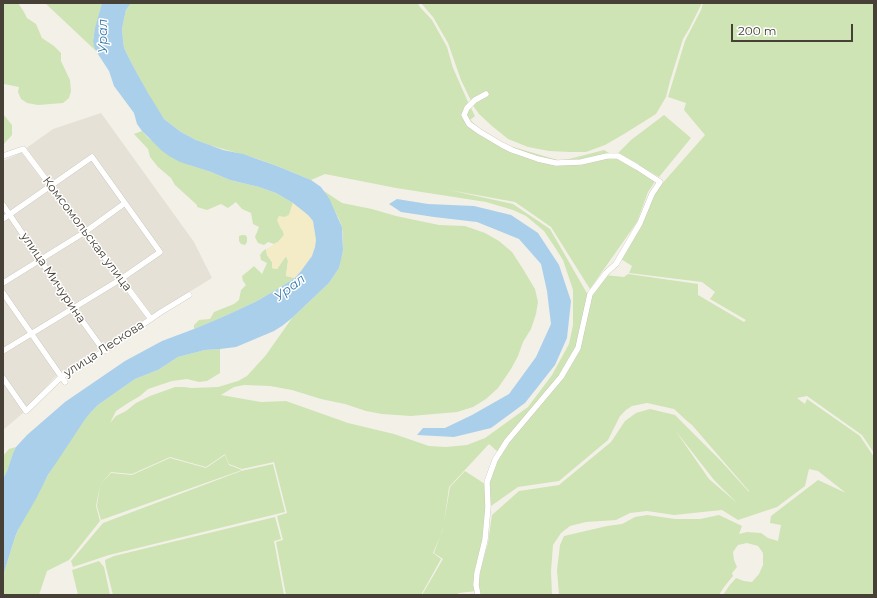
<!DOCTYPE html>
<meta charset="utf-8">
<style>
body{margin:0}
#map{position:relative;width:877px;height:598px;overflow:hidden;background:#f3f0e8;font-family:Montserrat,sans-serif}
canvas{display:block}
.frame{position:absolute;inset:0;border:4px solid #464037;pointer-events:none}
.scale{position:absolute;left:731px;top:24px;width:122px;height:18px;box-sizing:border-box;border:2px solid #464037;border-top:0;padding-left:5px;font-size:12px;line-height:14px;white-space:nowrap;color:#464037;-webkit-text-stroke:3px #fff;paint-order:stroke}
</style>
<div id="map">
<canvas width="877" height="598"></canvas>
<div class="frame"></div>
<div class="scale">200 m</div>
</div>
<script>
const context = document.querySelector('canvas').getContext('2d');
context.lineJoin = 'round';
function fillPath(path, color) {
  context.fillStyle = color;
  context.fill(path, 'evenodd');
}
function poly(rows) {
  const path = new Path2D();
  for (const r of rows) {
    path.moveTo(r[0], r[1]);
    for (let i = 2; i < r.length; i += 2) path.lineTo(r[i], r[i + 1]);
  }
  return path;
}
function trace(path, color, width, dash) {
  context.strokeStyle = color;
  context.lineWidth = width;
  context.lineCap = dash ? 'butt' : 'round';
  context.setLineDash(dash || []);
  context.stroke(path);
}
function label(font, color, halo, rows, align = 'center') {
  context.font = font + ' Montserrat,sans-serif';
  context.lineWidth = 3;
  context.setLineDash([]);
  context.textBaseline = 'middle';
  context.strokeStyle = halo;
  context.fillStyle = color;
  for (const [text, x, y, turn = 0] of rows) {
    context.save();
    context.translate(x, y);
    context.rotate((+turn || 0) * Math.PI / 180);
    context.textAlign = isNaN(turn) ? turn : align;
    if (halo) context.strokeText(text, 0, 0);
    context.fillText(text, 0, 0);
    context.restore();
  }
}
fillPath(poly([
 [101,113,194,242,212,278,144,320,55,377,22,414,3,430,3,161,18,154,53,129]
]), '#e6e1d7');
fillPath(poly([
 [3,3,18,3,24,12,27,18,36,24,42,38,54,46,61,53,61,61,70,80,71,91,69,98,63,103,38,105,27,103,21,99,18,92,19,87,4,84,3,85],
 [45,3,102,3,94,34,93,41,96,51],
 [131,3,418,3,419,6,432,20,447,47,453,68,468,102,475,116,470,120,493,141,561,161,604,150,656,180,648,192,637,222,590,289,551,227,515,202,449,190,513,204,550,229,588,295,577,348,560,377,498,452,489,444,449,487,443,530,433,553,441,559,421,595,286,595,276,542,283,540,277,516,287,513,274,462,242,469,229,464,225,454,206,467,170,457,132,474,111,472,100,485,96,506,100,521,69,560,47,571,39,595,3,595,3,576,15,537,21,524,55,463,84,421,91,412,98,405,135,379,158,370,178,357,205,350,220,349,220,373,207,381,199,382,187,379,172,381,148,389,140,396,128,403,116,411,110,423,116,416,126,411,136,403,150,396,164,391,175,387,184,387,192,388,218,387,238,381,247,376,266,355,292,318,329,283,339,268,343,250,343,237,342,227,339,219,324,191,342,203,372,209,396,216,439,225,465,226,485,233,499,241,512,252,523,269,535,289,538,302,536,314,531,329,523,342,518,356,511,369,498,388,486,399,473,407,457,412,411,416,382,414,366,411,345,404,321,399,292,390,270,386,244,385,234,387,221,395,261,402,286,401,348,423,394,434,429,446,446,447,467,445,485,438,528,407,552,375,569,344,573,325,573,290,563,260,554,246,544,231,526,216,513,210,486,202,396,188,325,174,311,180,277,166,255,158,209,145,196,140,181,132,164,119,155,107,131,62,124,48,123,40,122,29,124,19,126,10],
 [421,3,702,3,689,29,683,39,670,81,666,97,656,114,624,134,605,145,586,152,570,152,549,151,528,147,508,139,492,126,479,114,474,107,461,80,448,43,433,17],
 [703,3,874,3,874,453,862,435,807,396,797,398,805,404,807,399,860,436,874,457,874,595,723,595,729,586,736,578,744,581,752,582,759,574,763,565,763,553,758,546,747,543,738,545,733,552,734,560,737,567,732,573,733,576,724,587,719,595,559,595,557,570,560,545,564,536,607,526,622,524,635,517,647,515,675,519,700,519,719,515,742,526,739,534,747,532,761,533,768,538,778,541,781,525,770,523,771,516,818,480,846,493,818,471,809,469,805,486,777,507,738,520,722,510,674,515,647,511,630,513,616,520,586,522,570,526,561,533,553,545,551,571,552,595,479,595,478,588,479,574,488,543,492,515,519,491,559,485,611,442,625,421,636,413,650,409,675,415,721,461,749,492,749,491,692,425,687,421,674,409,647,403,632,406,626,410,620,416,608,440,559,481,518,487,491,506,488,481,505,445,561,378,579,349,591,294,605,275,624,277,628,274,698,284,698,295,744,322,746,320,710,299,715,292,702,282,629,273,632,266,621,259,642,225,653,197,660,186,705,135,684,110,686,103,668,97,685,41,701,10],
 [675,430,714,480,737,503,709,479],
 [3,114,12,125,12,135,3,145],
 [664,115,691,138,659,177,618,153,631,140],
 [142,131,148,138,190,165,211,172,230,180,259,187,276,193,293,203,289,215,285,217,280,227,283,231,284,235,278,242,274,244,268,242,264,245,258,243,255,237,259,227,253,224,251,213,242,209,236,202,228,208,221,204,207,210,197,207,197,205,175,185,171,178,158,167,150,157,148,149,134,134],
 [242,235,245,235,247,237,247,242,245,245,241,244,239,241,239,236],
 [266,249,267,255,272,262,272,268,277,269,286,256,288,261,286,276,295,278,279,288,257,301,227,315,194,329,194,325,199,320,210,319,214,312,234,304,239,300,241,290,246,285,243,281,242,276,247,272,254,266,262,274,267,263,261,260,260,255,263,251],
 [16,447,13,453,7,471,3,479,3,456,9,449],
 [225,455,229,465,242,470,101,520,97,506,100,485,111,473,132,475,170,458,206,468],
 [273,464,285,512,109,555,73,567,71,561,103,523,241,471],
 [465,471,485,484,486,513,476,591,459,593,456,595,422,595,443,559,434,553,443,529,450,487],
 [275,517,281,539,274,541,284,595,113,595,106,567,105,560,114,556],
 [99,561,104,567,110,595,78,595,72,570]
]), '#cee4b4');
fillPath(poly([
 [293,203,308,215,313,221,316,240,315,247,312,256,306,265,295,278,286,276,288,261,286,256,277,269,272,268,272,262,267,255,266,249,278,242,284,235,283,231,280,227,277,220,279,216,285,217,289,215]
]), '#f4ebc7');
fillPath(poly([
 [102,3,131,3,126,10,124,19,122,29,123,40,124,48,131,62,138,75,148,93,164,119,181,132,196,140,223,150,243,154,277,166,311,180,321,187,329,198,342,227,343,250,341,260,339,268,329,283,292,318,282,326,274,331,236,347,220,349,205,350,178,357,158,370,135,379,98,405,91,412,84,421,48,475,37,497,18,530,15,537,3,576,3,479,7,471,13,453,16,447,27,435,65,402,125,361,162,341,194,329,227,315,257,301,279,288,295,278,301,271,312,256,315,247,316,240,313,221,308,215,293,203,276,193,259,187,230,180,211,172,180,162,169,156,161,150,142,131,137,124,134,113,114,86,109,71,96,51,94,46,93,41,95,28],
 [397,199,428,204,474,206,511,215,538,233,559,265,571,301,567,338,555,365,525,403,491,428,454,437,417,435,423,428,445,428,472,415,509,394,536,357,551,324,547,291,541,264,519,239,477,222,434,217,401,212,389,204]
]), '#a9cfeb');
const minor = poly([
 [3,156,23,149,151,319],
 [3,205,73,308,104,351],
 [3,219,92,157,160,252,121,279,3,351],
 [3,283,85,232,125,203],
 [3,293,65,382],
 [3,378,26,411,61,377,104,351,161,312,189,295],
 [478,595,476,585,477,573,485,540,488,507,487,482,495,460,507,441,561,377,578,348,590,294,606,273,616,264,640,223,652,194,660,182,637,167,618,156,607,156,581,162,556,163,538,159,512,150,502,145,480,132,469,124,464,115,467,108,475,100,486,94]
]);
trace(minor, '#c0baae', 6);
trace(minor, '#fff', 5.5);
label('12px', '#464037', '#fff', [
 ["Комсомольская улица",87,234,53],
 ["улица Мичурина",53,278,56],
 ["улица Лескова",104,349,-33]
]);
label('italic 13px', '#3879a9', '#fff', [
 ["Урал",103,36,-90],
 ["Урал",290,288,-37]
]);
</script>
